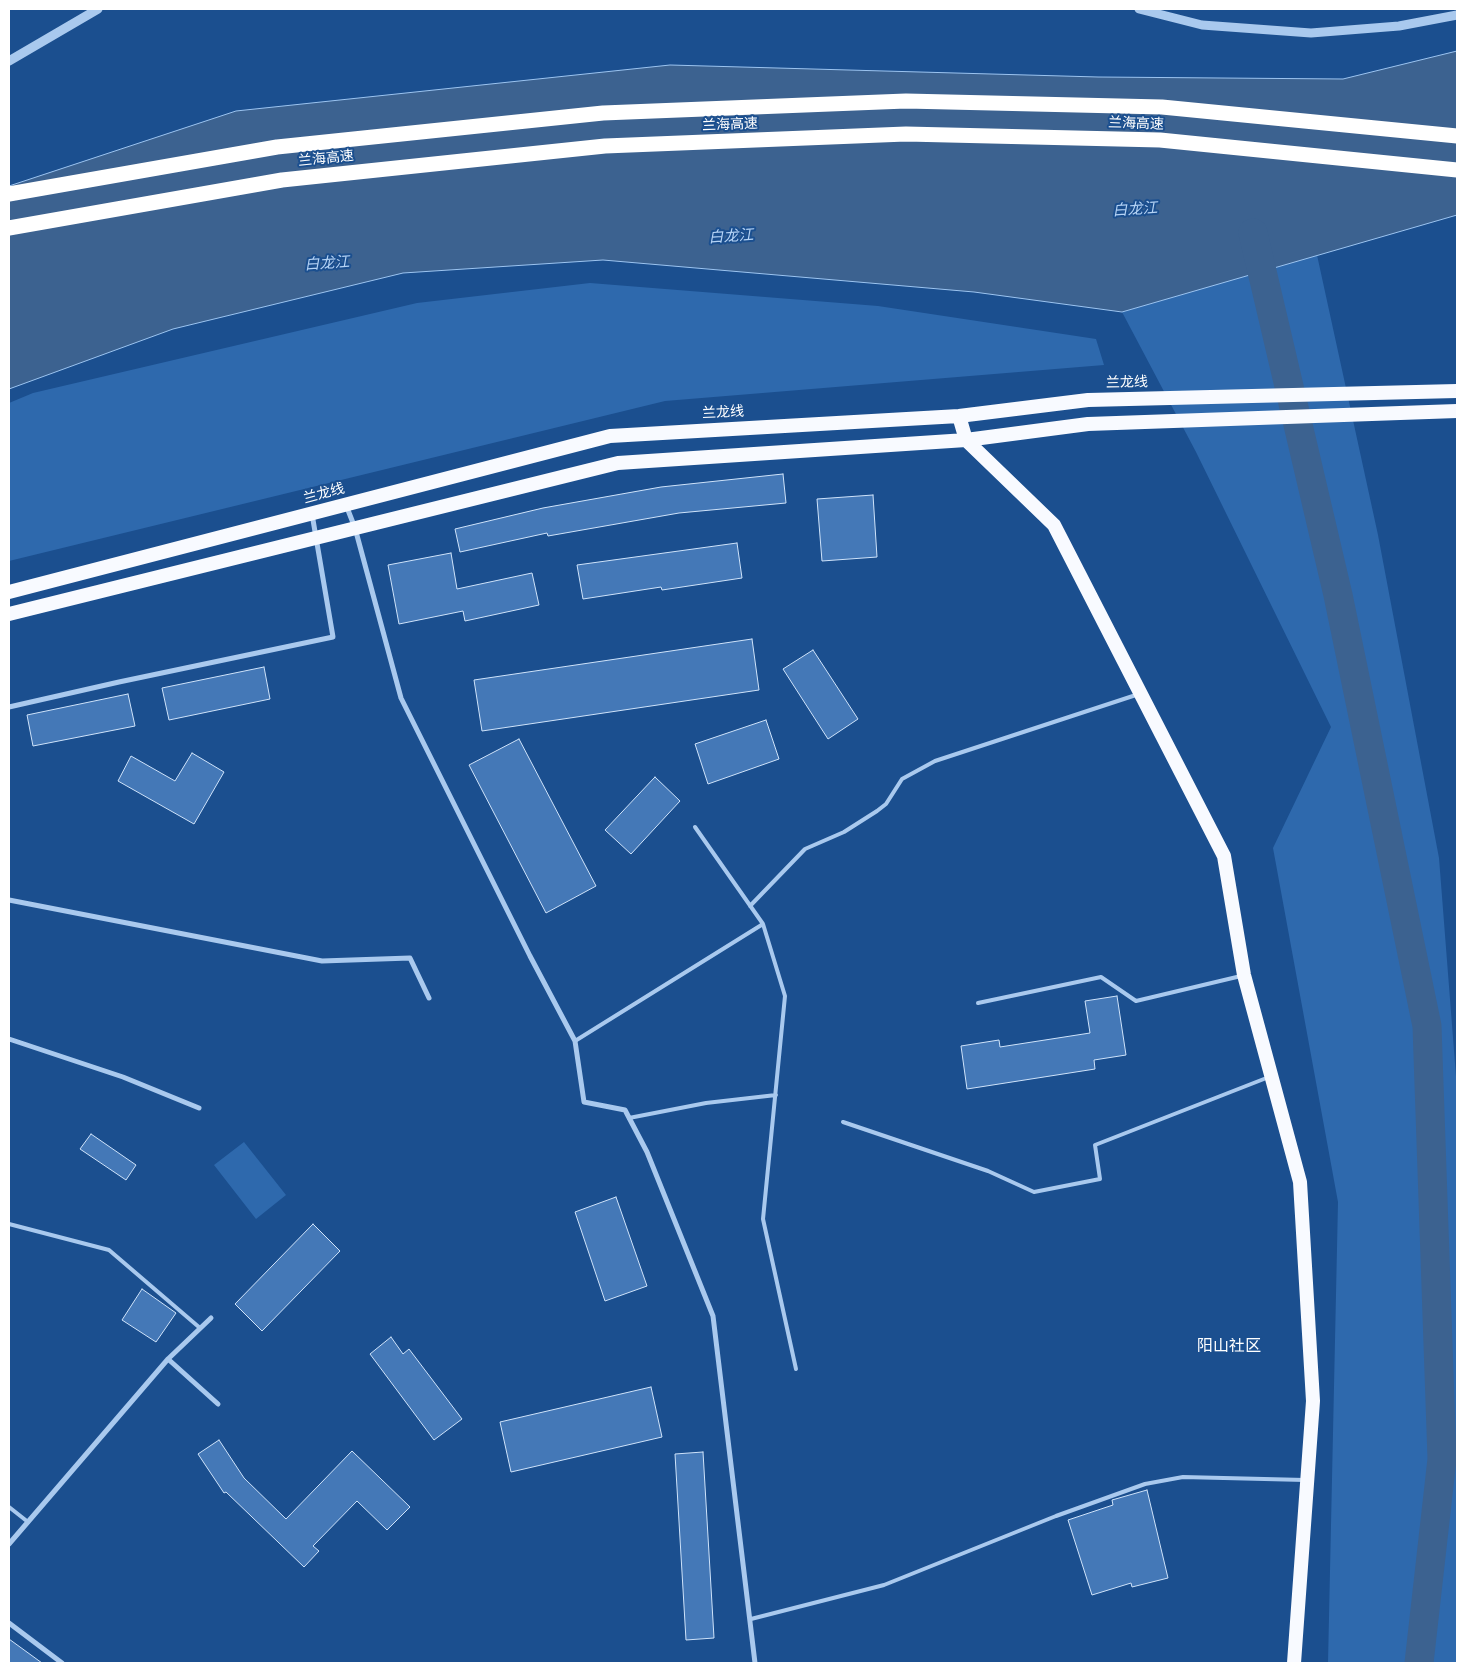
<!DOCTYPE html>
<meta charset="utf-8">
<style>
body{margin:0}
#map{position:relative;width:1466px;height:1672px;overflow:hidden;background:#1b4f8f;font-family:"Varela Round",sans-serif}
canvas{display:block}
.frame{position:absolute;inset:0;border:10px solid #fff;pointer-events:none}
</style>
<div id="map">
<canvas width="1466" height="1672"></canvas>
<div class="frame"></div>
</div>
<script>
const context = document.querySelector('canvas').getContext('2d');
context.lineJoin = 'round';
function fillPath(path, color) {
  context.fillStyle = color;
  context.fill(path, 'evenodd');
}
function poly(rows) {
  const path = new Path2D();
  for (const r of rows) {
    path.moveTo(r[0], r[1]);
    for (let i = 2; i < r.length; i += 2) path.lineTo(r[i], r[i + 1]);
  }
  return path;
}
function trace(path, color, width, dash) {
  context.strokeStyle = color;
  context.lineWidth = width;
  context.lineCap = dash ? 'butt' : 'round';
  context.setLineDash(dash || []);
  context.stroke(path);
}
function label(font, color, halo, rows, align = 'center') {
  context.font = font + ' "Varela Round","Noto Sans SC",sans-serif';
  context.lineWidth = 4;
  context.setLineDash([]);
  context.textBaseline = 'middle';
  context.strokeStyle = halo;
  context.fillStyle = color;
  for (const [text, x, y, turn = 0] of rows) {
    context.save();
    context.translate(x, y);
    context.rotate((+turn || 0) * Math.PI / 180);
    context.textAlign = isNaN(turn) ? turn : align;
    if (halo) context.strokeText(text, 0, 0);
    context.fillText(text, 0, 0);
    context.restore();
  }
}
fillPath(poly([
 [1317,255,1378,535,1439,858,1457,1089,1457,1663,1328,1663,1338,1202,1273,848,1331,727,1196,452,1122,312],
 [590,283,878,306,1096,339,1104,365,665,401,9,561,9,403,33,393,417,303],
 [244,1142,286,1195,256,1219,214,1165]
]), '#2e69ad');
const water = poly([
 [1457,51,1457,215,1122,312,974,292,603,260,403,273,173,329,9,389,9,186,236,111,670,65,1098,77,1343,79,1457,51]
]);
fillPath(water, '#3c6290');
trace(water, '#9cc4f0', 1);
trace(poly([
 [1253,233,1338,595,1427,1026,1442,1459,1419,1663]
]), '#3c6290', 29);
const building = poly([
 [783,474,786,503,679,513,548,536,547,533,460,552,455,529,543,508,661,487,783,474],
 [873,495,877,557,822,561,817,499,873,495],
 [737,543,742,578,662,590,661,587,583,599,577,565,737,543],
 [451,553,457,589,532,573,539,605,465,621,463,611,399,624,388,565,451,553],
 [752,639,759,690,482,731,474,680,752,639],
 [813,650,858,719,828,739,783,669,813,650],
 [264,667,270,699,169,720,162,688,264,667],
 [128,694,135,726,33,746,27,715,128,694],
 [766,720,779,759,708,784,695,744,766,720],
 [519,739,596,886,546,913,469,765,519,739],
 [192,753,224,772,194,824,118,781,131,756,175,781,192,753],
 [655,777,680,801,631,854,605,830,655,777],
 [1117,996,1126,1055,1094,1060,1095,1069,967,1089,961,1046,999,1040,1000,1047,1090,1033,1085,1001,1117,996],
 [91,1134,136,1165,126,1180,80,1149,91,1134],
 [616,1197,647,1286,605,1301,575,1212,616,1197],
 [313,1224,340,1251,262,1331,235,1304,313,1224],
 [142,1289,176,1313,156,1342,122,1320,142,1289],
 [391,1337,403,1354,409,1349,462,1419,434,1440,370,1354,391,1337],
 [651,1387,662,1437,511,1472,500,1422,651,1387],
 [219,1440,244,1478,286,1519,352,1451,410,1507,387,1530,357,1501,313,1546,319,1551,304,1567,226,1492,224,1493,198,1454,219,1440],
 [703,1452,714,1638,686,1640,675,1454,703,1452],
 [1147,1490,1168,1578,1132,1587,1131,1583,1092,1595,1068,1520,1113,1505,1112,1500,1147,1490],
 [9,1639,42,1663,9,1663,9,1639]
]);
fillPath(building, '#4478b7');
trace(building, '#cfe3fa', 1);
trace(poly([
 [750,906,805,849,844,832,877,811,886,804,902,779,935,761,1139,694],
 [763,924,785,996,763,1219,796,1369],
 [978,1003,1101,977,1136,1001,1241,976],
 [575,1041,763,924,695,827],
 [629,1118,706,1103,776,1095],
 [843,1122,988,1171,1034,1192,1100,1179,1095,1145,1269,1077],
 [9,1224,109,1250,200,1328],
 [9,1507,28,1522],
 [751,1619,884,1585,1056,1516,1145,1484,1183,1477,1305,1480]
]), '#a9c9ee', 4);
trace(poly([
 [346,505,355,528,401,698,530,956,575,1041,584,1102,625,1110,647,1152,713,1316,755,1663],
 [9,707,119,682,333,637,312,514],
 [9,900,322,961,410,958,429,998],
 [9,1039,123,1077,199,1108],
 [168,1359,218,1404],
 [9,1544,168,1359,211,1318],
 [9,1623,62,1663]
]), '#a9c9ee', 5);
trace(poly([
 [1139,9,1202,25,1311,33,1399,26,1457,15],
 [9,61,98,9]
]), '#a9c9ee', 9);
trace(poly([
 [959,416,966,440,1054,525,1224,856,1244,975,1300,1182,1313,1401,1294,1663],
 [9,592,610,436,959,416,1088,400,1457,391],
 [9,614,618,463,966,440,1088,424,1457,411]
]), '#f8faff', 14);
trace(poly([
 [9,194,277,147,603,113,906,101,1162,107,1457,136],
 [9,228,282,180,605,146,906,134,1160,140,1457,170]
]), '#fff', 15);
label('14px', '#fff', '#1b4f8f', [
 ["兰海高速",1136,124,2],
 ["兰海高速",730,125,-2],
 ["兰海高速",326,159,-6],
 ["兰龙线",1127,383,-1],
 ["兰龙线",723,413,-3],
 ["兰龙线",324,494,-15]
]);
label('italic 15px', '#b5d3f5', '#1b4f8f', [
 ["白龙江",1135,210,-4],
 ["白龙江",731,237,-4],
 ["白龙江",327,264,-4]
]);
label('16px', '#fff', '#1b4f8f', [
 ["阳山社区",1229,1347]
]);
</script>
